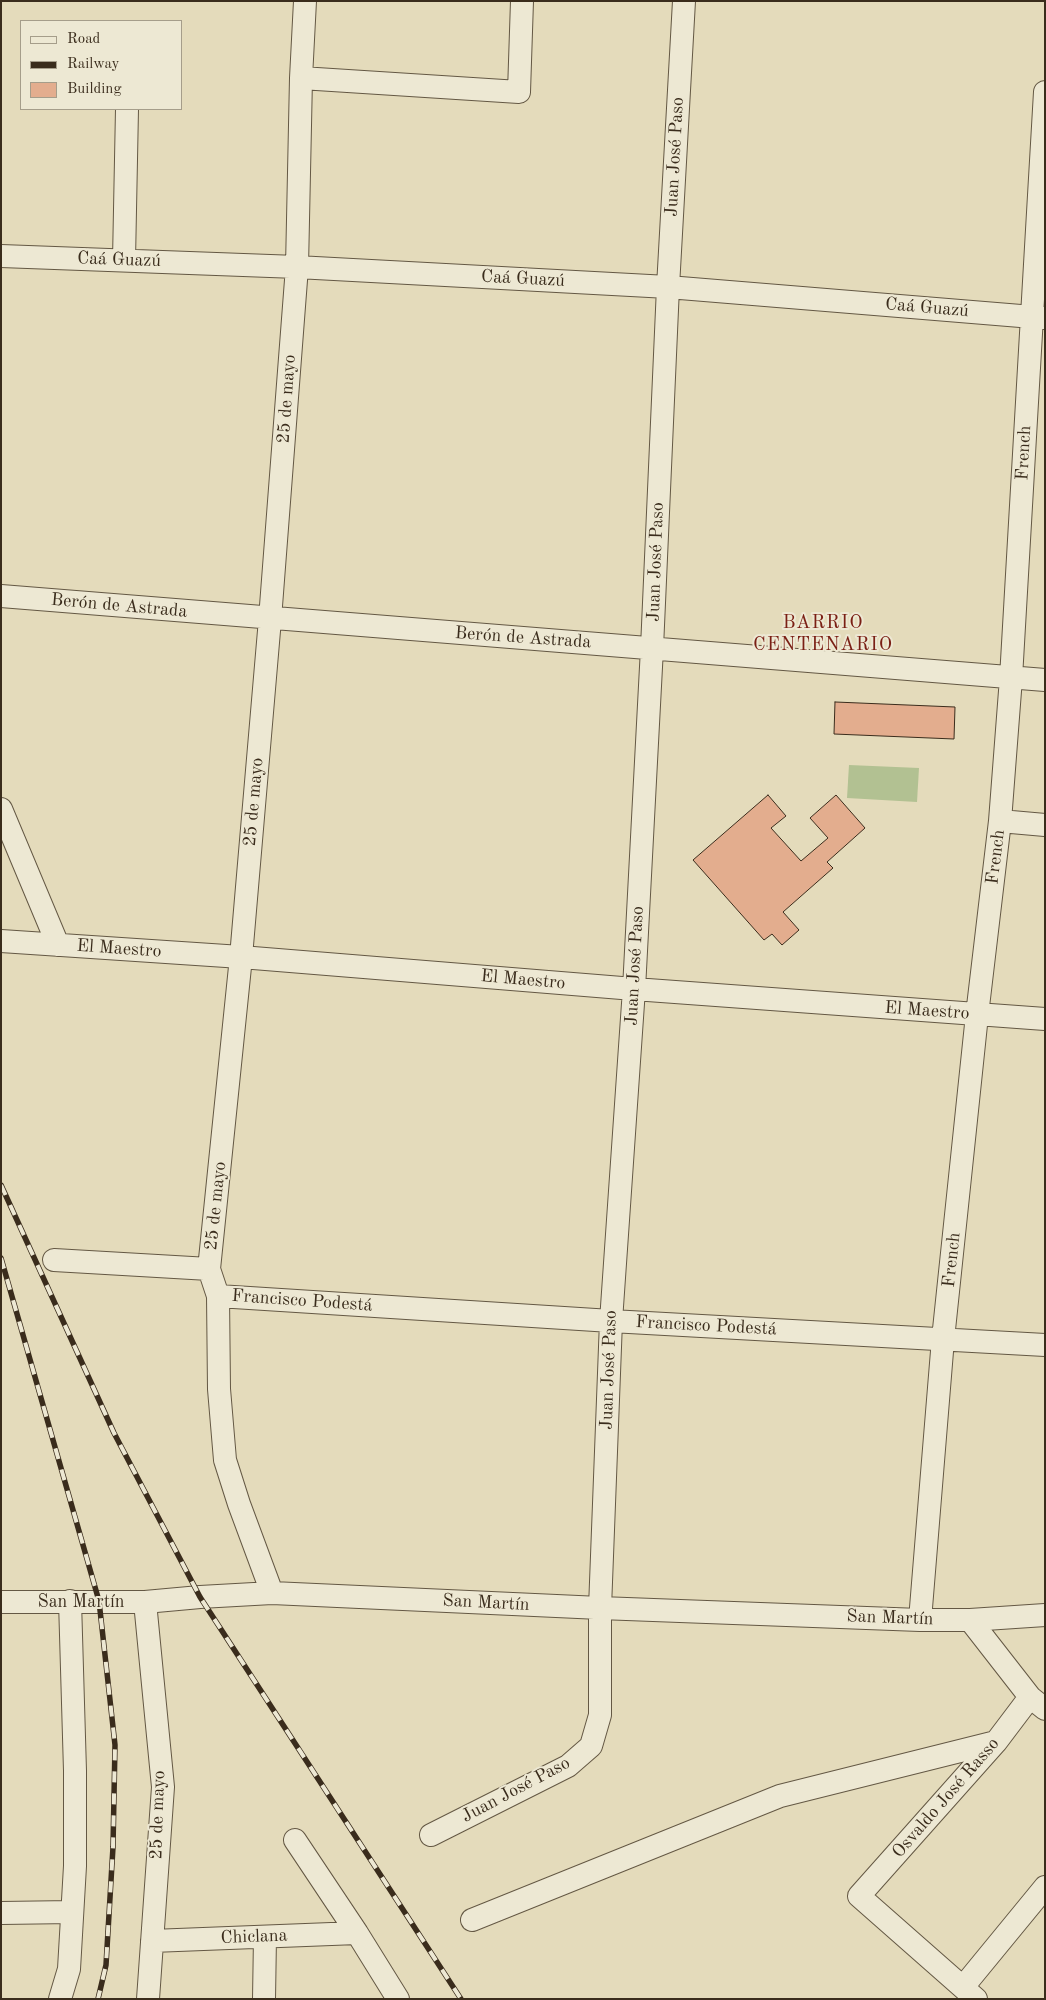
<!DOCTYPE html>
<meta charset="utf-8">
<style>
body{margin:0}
#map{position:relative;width:1046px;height:2000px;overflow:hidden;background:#e4dbbb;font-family:"Old Standard TT",serif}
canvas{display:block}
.frame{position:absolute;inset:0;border:2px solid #3a2c1c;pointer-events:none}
.legend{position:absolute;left:20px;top:20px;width:162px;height:90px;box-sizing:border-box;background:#ede8d3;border:1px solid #a59d8a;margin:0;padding:6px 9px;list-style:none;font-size:15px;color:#3a2c1c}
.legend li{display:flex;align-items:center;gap:10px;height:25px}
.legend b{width:25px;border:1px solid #a59d8a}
</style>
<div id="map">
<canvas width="1046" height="2000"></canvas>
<div class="frame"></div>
<ul class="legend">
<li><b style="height:6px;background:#ede8d3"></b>Road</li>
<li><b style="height:6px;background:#3a2c1c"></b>Railway</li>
<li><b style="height:14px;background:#e3ad8e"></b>Building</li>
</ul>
</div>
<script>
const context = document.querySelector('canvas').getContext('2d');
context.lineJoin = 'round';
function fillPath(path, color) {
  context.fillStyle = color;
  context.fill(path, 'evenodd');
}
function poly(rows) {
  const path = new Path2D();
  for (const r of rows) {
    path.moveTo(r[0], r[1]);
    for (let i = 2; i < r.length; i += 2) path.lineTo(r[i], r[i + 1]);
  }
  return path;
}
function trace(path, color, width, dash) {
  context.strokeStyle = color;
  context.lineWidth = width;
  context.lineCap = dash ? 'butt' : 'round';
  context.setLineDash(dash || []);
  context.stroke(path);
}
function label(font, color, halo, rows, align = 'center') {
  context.font = font + ' "Old Standard TT",serif';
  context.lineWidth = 4;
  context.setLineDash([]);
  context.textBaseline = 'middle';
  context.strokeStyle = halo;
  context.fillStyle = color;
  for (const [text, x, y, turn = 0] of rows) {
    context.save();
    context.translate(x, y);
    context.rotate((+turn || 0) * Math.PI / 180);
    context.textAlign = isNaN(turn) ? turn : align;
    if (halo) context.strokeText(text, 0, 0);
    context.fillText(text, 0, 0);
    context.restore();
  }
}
fillPath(poly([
 [849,765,919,768,917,802,847,798]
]), '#b2c192');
const building = poly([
 [835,702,955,707,954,739,834,734,835,702],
 [768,795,786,816,771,828,801,861,828,838,810,818,836,795,865,828,827,862,833,868,783,912,799,930,782,945,772,934,764,940,693,860,768,795]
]);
fillPath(building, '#e3ad8e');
trace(building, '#3a2c1c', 1);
const minor = poly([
 [301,78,519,92,522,1],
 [1,256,297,267,668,287,1045,318],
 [124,260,127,109],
 [1,596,1045,680],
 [1,809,58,945],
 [1000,821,1045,825],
 [1,941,241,957,634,989,1045,1019],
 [54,1260,209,1269],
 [218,1296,611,1321,1045,1345],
 [272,1593,239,1504,225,1460,219,1389,218,1296,209,1269,241,957,270,619,297,267,301,78,305,1],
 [1,1602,145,1602,200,1597,272,1593,600,1608,920,1620,970,1620,1045,1615],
 [145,1602,163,1787,148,1999],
 [920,1620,943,1339,977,1015,1000,821,1011,678,1045,92],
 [970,1620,1030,1697,1045,1709],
 [431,1835,568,1766,591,1746,600,1715,600,1608,611,1321,634,989,652,648,668,287,684,1],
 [295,1840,357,1933,398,1999],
 [1,1913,72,1912],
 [472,1920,780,1796,996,1742],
 [152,1941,357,1933],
 [963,1987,1045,1887],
 [60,1999,69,1969,75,1866,75,1771,70,1601],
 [264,1999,265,1937],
 [976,1999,859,1896,996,1742,1030,1697]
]);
trace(minor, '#645844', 24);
trace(minor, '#ede8d3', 22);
const rail = poly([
 [1,1185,114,1433,200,1597,461,1999],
 [1,1258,99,1601,115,1745,113,1847,106,1965,98,1999]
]);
trace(rail, '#3a2c1c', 5.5);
trace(rail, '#ede8d3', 4, [11]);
label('18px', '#3a2c1c', '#ede8d3', [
 ["Juan José Paso",675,157,-87],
 ["Caá Guazú",119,260,2],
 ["Caá Guazú",523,279,3],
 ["Caá Guazú",927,308,5],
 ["25 de mayo",287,399,-86],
 ["French",1024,453,-87],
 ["Juan José Paso",656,562,-88],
 ["Berón de Astrada",119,606,5],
 ["Berón de Astrada",523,638,4],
 ["25 de mayo",254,802,-85],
 ["French",996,857,-83],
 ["El Maestro",119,949,4],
 ["Juan José Paso",635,966,-87],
 ["El Maestro",523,980,5],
 ["El Maestro",927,1011,4],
 ["25 de mayo",216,1206,-84],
 ["French",952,1260,-84],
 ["Francisco Podestá",302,1301,4],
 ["Francisco Podestá",706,1326,3],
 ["Juan José Paso",609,1370,-88],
 ["San Martín",81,1602],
 ["San Martín",486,1603,3],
 ["San Martín",890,1618,2],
 ["Juan José Paso",516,1790,-28],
 ["Osvaldo José Rasso",946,1798,-49],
 ["25 de mayo",158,1815,-88],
 ["Chiclana",254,1937,-2]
]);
context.letterSpacing = '1px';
label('19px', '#7a1f14', '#ede8d3', [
 ["BARRIO",823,623],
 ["CENTENARIO",823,645]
]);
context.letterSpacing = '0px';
</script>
